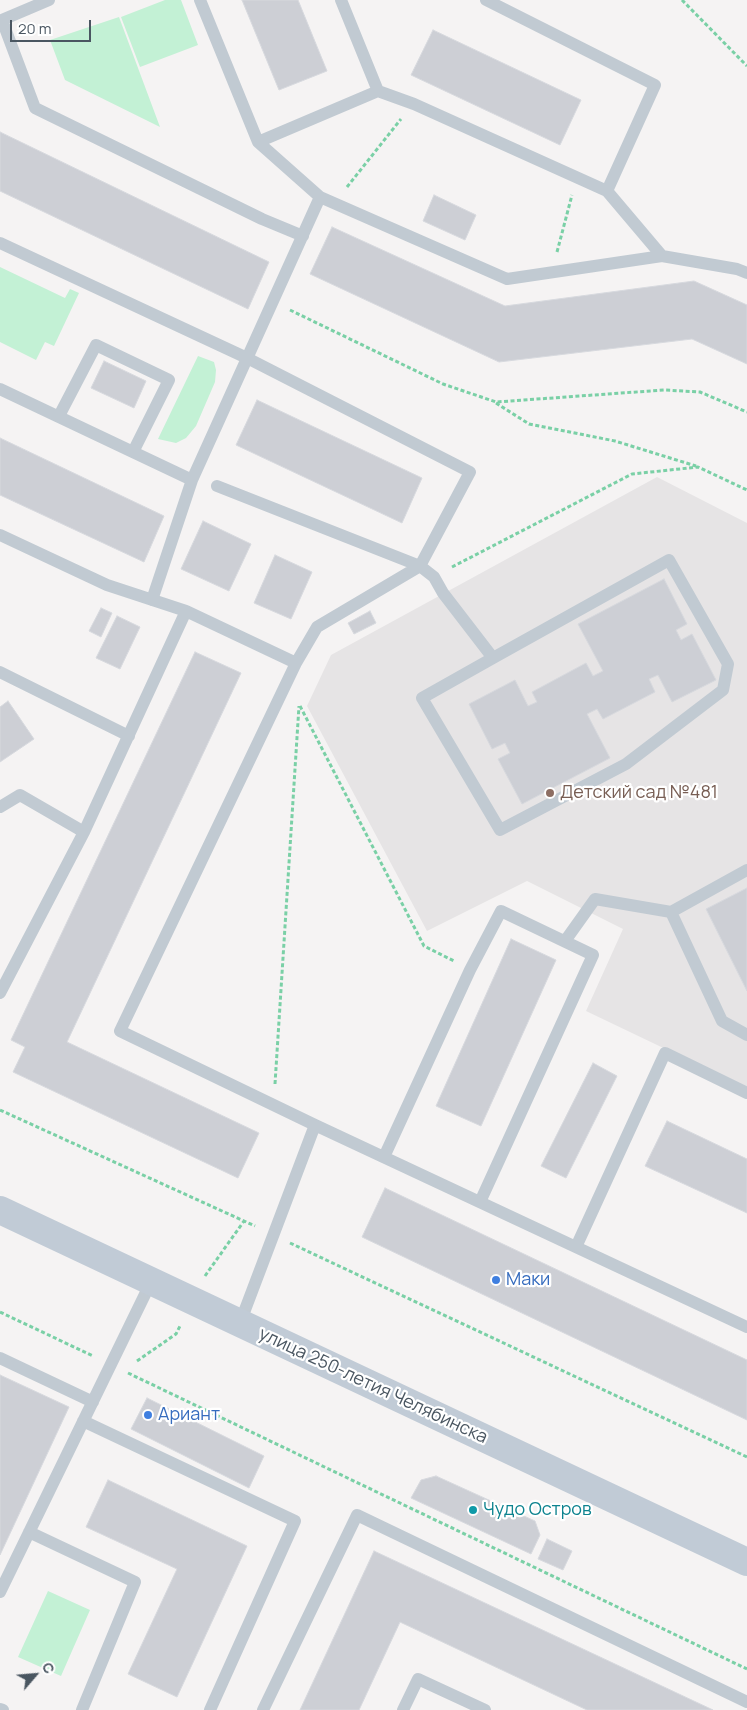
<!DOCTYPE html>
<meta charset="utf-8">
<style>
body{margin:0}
#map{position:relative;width:747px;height:1710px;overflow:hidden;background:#f5f3f3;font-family:Manrope,sans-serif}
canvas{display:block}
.north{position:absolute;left:10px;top:1650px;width:50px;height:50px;-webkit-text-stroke:4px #fff;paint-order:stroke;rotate:63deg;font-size:14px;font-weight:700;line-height:20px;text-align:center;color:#4a5661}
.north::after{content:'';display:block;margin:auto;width:18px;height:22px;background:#4a5661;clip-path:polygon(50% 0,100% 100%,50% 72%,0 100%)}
.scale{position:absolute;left:10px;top:20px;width:81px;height:22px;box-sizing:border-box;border:2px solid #4a5661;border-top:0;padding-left:6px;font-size:15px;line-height:18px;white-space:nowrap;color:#4a5661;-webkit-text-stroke:4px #fff;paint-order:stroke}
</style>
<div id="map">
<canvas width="747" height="1710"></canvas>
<div class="north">С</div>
<div class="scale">20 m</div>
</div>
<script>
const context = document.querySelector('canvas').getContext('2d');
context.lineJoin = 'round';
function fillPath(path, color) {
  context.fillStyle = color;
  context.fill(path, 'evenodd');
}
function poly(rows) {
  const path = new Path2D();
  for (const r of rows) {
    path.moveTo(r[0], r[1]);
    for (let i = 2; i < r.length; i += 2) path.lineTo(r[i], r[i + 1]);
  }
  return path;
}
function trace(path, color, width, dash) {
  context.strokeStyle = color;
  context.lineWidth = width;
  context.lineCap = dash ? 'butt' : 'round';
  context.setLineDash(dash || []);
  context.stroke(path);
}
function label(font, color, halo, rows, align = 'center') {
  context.font = font + ' Manrope,sans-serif';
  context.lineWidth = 4.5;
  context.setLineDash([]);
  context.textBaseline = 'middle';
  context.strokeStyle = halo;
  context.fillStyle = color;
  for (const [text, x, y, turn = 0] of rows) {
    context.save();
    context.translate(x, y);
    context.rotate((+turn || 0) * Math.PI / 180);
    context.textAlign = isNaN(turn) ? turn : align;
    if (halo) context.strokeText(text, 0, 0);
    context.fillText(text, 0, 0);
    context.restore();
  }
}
fillPath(poly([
 [657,477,747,523,747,1088,586,1011,623,929,527,881,427,931,307,706,331,655]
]), '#e6e4e5');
fillPath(poly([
 [165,0,181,0,198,45,140,67,121,17],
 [119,17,160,127,65,80,50,40],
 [0,267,65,298,70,289,79,293,54,346,45,342,36,360,0,342],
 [198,356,214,362,216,370,215,382,196,426,186,438,176,443,158,439],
 [48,1591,90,1610,61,1676,18,1657]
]), '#c3f1d5');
const building = poly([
 [242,0,298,0,327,71,279,90,242,0],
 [433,30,581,100,560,145,411,75,433,30],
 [0,132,269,262,248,309,0,191,0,132],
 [434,195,476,215,465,240,423,221,434,195],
 [332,227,505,306,694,281,747,305,747,364,692,339,499,362,310,274,332,227],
 [104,361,146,381,134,408,91,388,104,361],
 [257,400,422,478,402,523,236,445,257,400],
 [0,438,164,516,144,562,0,495,0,438],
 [203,521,251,544,229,591,181,569,203,521],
 [275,555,312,572,291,619,254,603,275,555],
 [664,579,687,624,676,630,681,640,692,634,716,680,672,702,658,675,649,679,655,692,603,719,597,709,587,714,610,758,522,804,498,759,510,753,505,743,492,749,469,704,515,680,528,706,537,702,532,692,586,663,593,676,603,671,578,624,664,579],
 [101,608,112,613,101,637,89,631,101,608],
 [370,611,376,623,354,634,348,623,370,611],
 [117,616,140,627,120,669,96,658,117,616],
 [195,652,241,673,67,1042,259,1133,238,1178,13,1072,25,1047,11,1040,195,652],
 [8,701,34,739,0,762,0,707,8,701],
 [747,888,747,991,706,909,747,888],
 [511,939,556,960,481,1126,436,1106,511,939],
 [593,1063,617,1076,566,1178,541,1166,593,1063],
 [667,1121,747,1159,747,1213,645,1166,667,1121],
 [385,1188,747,1360,747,1420,362,1237,385,1188],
 [0,1375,69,1407,0,1555,0,1375],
 [147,1398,264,1456,249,1488,131,1429,147,1398],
 [436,1476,535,1521,540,1535,531,1554,411,1498,421,1480,436,1476],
 [108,1480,247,1546,177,1697,128,1674,177,1569,86,1527,108,1480],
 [547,1539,572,1551,563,1570,538,1559,547,1539],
 [374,1551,485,1603,713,1710,587,1710,400,1622,359,1710,300,1710,374,1551]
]);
fillPath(building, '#cdcfd5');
trace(building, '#d7d9de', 1);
trace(poly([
 [682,0,747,66],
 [347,187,401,119],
 [557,252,572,195],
 [290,310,443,384,496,402,664,390,700,392,747,412],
 [496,403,529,424,615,441,696,466],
 [452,567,632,474,698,467,747,490],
 [300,706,424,946,454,961],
 [275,1084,299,706],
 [0,1110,255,1226],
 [290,1243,747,1457],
 [205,1276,244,1221],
 [0,1312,93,1356],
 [137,1361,176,1334,180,1326],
 [128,1373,747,1669]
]), '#7ad0a6', 3, [4, 2.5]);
trace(poly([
 [49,0,2,20,35,108,262,219,303,236],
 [200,0,258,142,320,197,507,279,662,256,737,269,747,273],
 [341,0,378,91],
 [486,0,655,85,607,191],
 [258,142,378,91,414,104,607,191,662,256],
 [0,243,247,358,470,472,420,566,317,627,296,663,120,1031,315,1125,747,1327],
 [0,389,192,480],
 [59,416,96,345,169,380,133,452],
 [217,486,420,566,434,577,443,593,493,658,422,698,500,830,626,764,723,690,728,664,669,560,493,658],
 [0,535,107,585,186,611,296,663],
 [152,600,192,480,320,197],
 [0,672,129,736],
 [0,807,20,795,84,832],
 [747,870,671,912,722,1021,747,1035],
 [565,941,595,899,671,912],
 [0,993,84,832,186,611],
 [384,1157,470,970,501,911,593,955,480,1202],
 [576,1247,665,1053,747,1093],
 [240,1323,315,1125],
 [0,1358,93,1402],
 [83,1421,295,1521,210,1710],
 [29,1532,135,1582,82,1710],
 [0,1592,152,1280],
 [0,1709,3,1710],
 [263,1710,357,1515,747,1702],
 [403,1710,418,1679,485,1710]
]), '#c1cad2', 12);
trace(poly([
 [0,1210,747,1562]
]), '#c1cbd6', 28);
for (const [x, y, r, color] of [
 [550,793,5,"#8d6e63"],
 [496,1280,5,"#3f7fe0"],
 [148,1415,5,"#3f7fe0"],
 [473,1510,5,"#0f9aa8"]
]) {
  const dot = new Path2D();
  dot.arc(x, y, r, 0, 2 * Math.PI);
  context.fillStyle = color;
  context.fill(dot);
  trace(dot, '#fff', 2);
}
label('18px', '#785e54', '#fff', [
 ["Детский сад №481",560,793]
], 'left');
label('18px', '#366cbe', '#fff', [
 ["Маки",506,1280],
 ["Ариант",158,1415]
], 'left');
label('18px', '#4a5661', '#fff', [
 ["улица 250-летия Челябинска",373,1386,25]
]);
label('18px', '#0d838f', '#fff', [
 ["Чудо Остров",483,1510]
], 'left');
</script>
